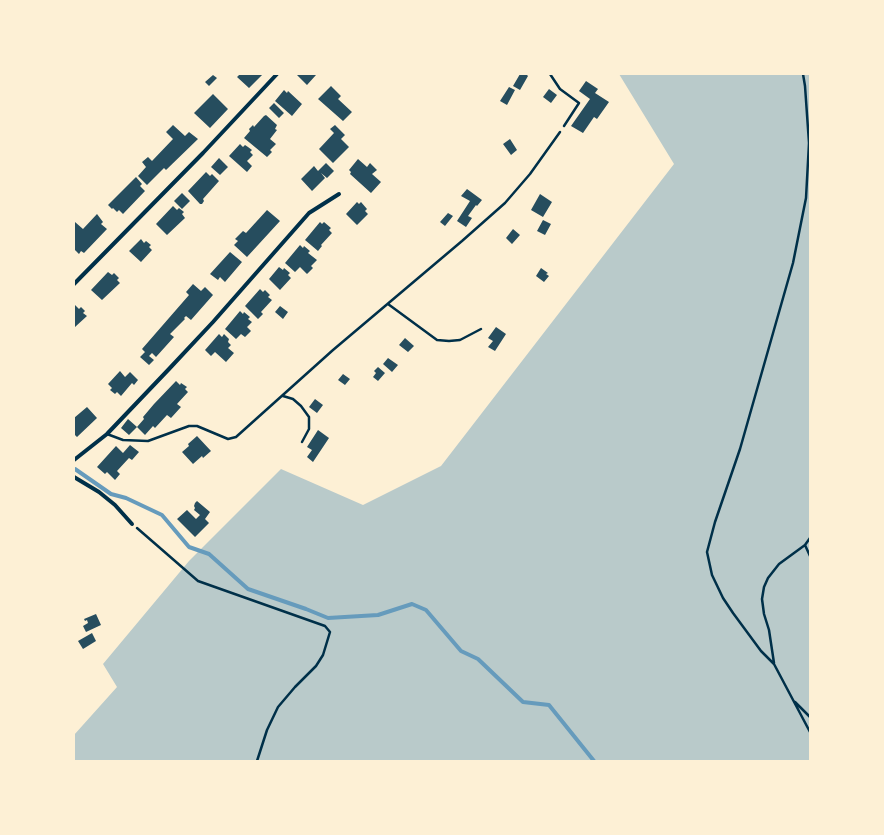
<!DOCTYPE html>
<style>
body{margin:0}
#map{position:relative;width:884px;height:835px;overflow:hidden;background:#fdf0d5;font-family:Signika,sans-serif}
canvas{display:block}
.frame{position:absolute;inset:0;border:75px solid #fdf0d5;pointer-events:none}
</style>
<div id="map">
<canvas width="884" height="835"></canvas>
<div class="frame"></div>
</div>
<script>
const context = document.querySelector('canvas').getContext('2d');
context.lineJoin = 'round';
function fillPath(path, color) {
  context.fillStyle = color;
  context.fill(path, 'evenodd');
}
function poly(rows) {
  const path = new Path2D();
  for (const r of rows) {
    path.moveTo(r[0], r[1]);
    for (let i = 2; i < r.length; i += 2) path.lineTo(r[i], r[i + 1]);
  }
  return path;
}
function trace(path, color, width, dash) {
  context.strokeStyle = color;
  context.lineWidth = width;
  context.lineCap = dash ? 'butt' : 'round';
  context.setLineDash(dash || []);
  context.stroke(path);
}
fillPath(poly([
 [619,74,810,74,810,761,74,761,74,735,117,687,103,664,189,561,281,469,363,505,441,466,674,164]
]), '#b9caca');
trace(poly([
 [75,469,111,494,126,498,162,515,189,547,209,554,248,589,306,609,328,618,378,615,412,604,426,610,461,651,478,659,523,702,549,705,594,761]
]), '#669bbc', 4);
fillPath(poly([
 [240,74,263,74,249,88,237,77],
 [298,74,315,74,316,75,307,85,297,75],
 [520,74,526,74,528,76,520,90,513,86],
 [213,75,217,78,209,86,205,82],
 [586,81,598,89,595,93,609,102,597,119,594,117,583,133,571,126,590,99,579,91],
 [331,86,341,96,338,99,352,112,343,121,318,99],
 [509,87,515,90,507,105,500,101],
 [549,89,557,95,551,103,543,97],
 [284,90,287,93,288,91,302,104,292,116,275,101],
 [213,94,228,109,210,128,194,113],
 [274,103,284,113,279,118,269,108],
 [266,115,277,125,275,129,277,130,270,139,276,144,270,150,272,152,267,157,244,138,250,131,249,129,253,125,254,127,264,116],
 [173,125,185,136,189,132,198,139,166,170,164,168,147,185,138,176,146,167,142,162,148,157,152,161,173,139,166,132],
 [335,125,345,135,341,139,349,147,333,163,319,149,334,133,330,129],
 [510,139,517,150,511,155,503,144],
 [240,144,243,147,245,145,248,147,252,150,250,152,253,155,247,161,252,166,247,172,229,156],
 [219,158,228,167,220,175,211,167],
 [358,159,367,167,370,163,377,170,372,174,381,182,371,193,350,174,351,172,349,170],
 [326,163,334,171,327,178,321,173,325,178,312,191,301,179,314,166,318,171],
 [206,172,210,176,212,174,219,181,203,199,204,201,202,204,200,204,188,191],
 [136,177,142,184,140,186,145,191,123,214,119,210,117,212,113,208,112,209,108,205],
 [467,189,482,200,477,206,476,205,468,216,472,218,466,227,457,221,470,201,461,196],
 [182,193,190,201,182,209,174,201],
 [540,194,552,202,543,217,531,210],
 [357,202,359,204,361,202,367,209,365,211,368,214,357,225,346,214],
 [173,206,177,210,179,208,184,212,182,214,185,218,167,235,156,224],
 [267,210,280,221,247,257,234,245,238,241,235,239,243,231,246,233],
 [448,213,453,216,445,226,440,222],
 [97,214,103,222,101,224,107,229,84,253,81,251,79,254,74,249,74,223,75,222,83,229],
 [543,220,551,224,545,235,537,231],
 [320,222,322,224,324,222,331,228,329,230,332,233,321,245,322,246,318,251,305,240],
 [513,229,520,235,512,244,506,238],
 [141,239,144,243,146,241,151,245,149,247,152,250,141,262,129,251],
 [300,245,303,248,304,246,310,251,308,253,317,260,311,266,313,268,307,274,300,267,295,272,285,263],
 [230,252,242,262,225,282,220,277,218,280,210,274],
 [279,267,283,270,284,268,290,273,288,275,291,278,280,290,269,279],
 [541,268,548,273,546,274,549,276,544,282,536,276],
 [108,272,112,275,114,273,119,278,117,280,120,283,102,300,91,290],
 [193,284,201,291,205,287,213,295,191,320,186,316,184,318,185,319,170,334,174,337,156,357,152,353,149,356,154,360,149,365,140,357,145,352,142,349,189,295,186,292],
 [260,289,263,292,265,290,270,295,268,297,272,300,261,312,263,314,258,319,245,306],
 [75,305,79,309,81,307,85,311,83,313,87,316,75,327,74,326,74,306],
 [280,306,288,312,283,319,275,312],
 [240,311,243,314,244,312,250,317,248,319,252,322,247,327,251,331,245,337,241,334,236,339,225,329],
 [496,327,506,334,495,351,488,347,493,341,488,338],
 [219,334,222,337,224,334,229,339,228,342,231,345,228,348,234,353,226,362,215,352,211,356,205,350],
 [405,338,414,346,408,352,399,345],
 [388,358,398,365,392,372,383,364],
 [378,367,385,373,378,381,373,377,376,373,374,371],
 [120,371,125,377,130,372,138,380,134,385,132,383,121,396,117,392,115,394,110,390,112,388,108,384],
 [343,374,350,379,345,385,338,380],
 [176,381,180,385,181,383,187,387,185,389,188,392,177,404,181,407,171,418,167,415,155,428,153,426,145,435,137,427,144,419,143,417,154,404],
 [315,399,323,405,317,413,309,407],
 [87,407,97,418,77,437,74,434,74,418],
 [128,419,137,427,129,435,121,428],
 [318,430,329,438,313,462,307,457,312,450,307,447],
 [197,436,211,451,203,458,202,456,193,464,182,452,189,446,188,444],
 [130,445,139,452,132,460,129,458,117,471,120,474,115,480,107,472,105,474,97,467,116,446,123,453],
 [197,501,210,512,205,519,209,523,195,537,177,519,187,510,196,519,200,515,194,510,195,508,194,506,195,503],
 [96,614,101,625,86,632,83,626,88,623,87,620,85,621,84,619],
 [92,633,96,641,83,649,78,641]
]), '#264d5e');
trace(poly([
 [550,74,560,89,579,103,564,126],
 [803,74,805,86,809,143,806,198,793,263,740,449,715,522,707,552,712,575,723,598,733,613,761,651,774,664,810,732],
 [137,528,198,581,325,626,330,632,323,655,316,666,295,687,278,707,267,730,257,761],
 [805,545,810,556],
 [774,663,769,630,764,614,762,599,764,587,768,578,779,564,805,545,810,538],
 [795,702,810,717]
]), '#003049', 2.5);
trace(poly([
 [388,304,437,340,449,341,460,340,481,329],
 [283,396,293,399,301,406,309,417,309,429,302,442],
 [107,434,123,440,148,441,189,426,197,426,228,439,236,437,333,350,462,241,505,203,530,174,560,132]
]), '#003049', 2.5);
trace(poly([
 [74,284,203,153,277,74],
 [74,460,107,434,169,369,213,322,309,213,339,194],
 [74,477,99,492,115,505,132,524]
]), '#003049', 4);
</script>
